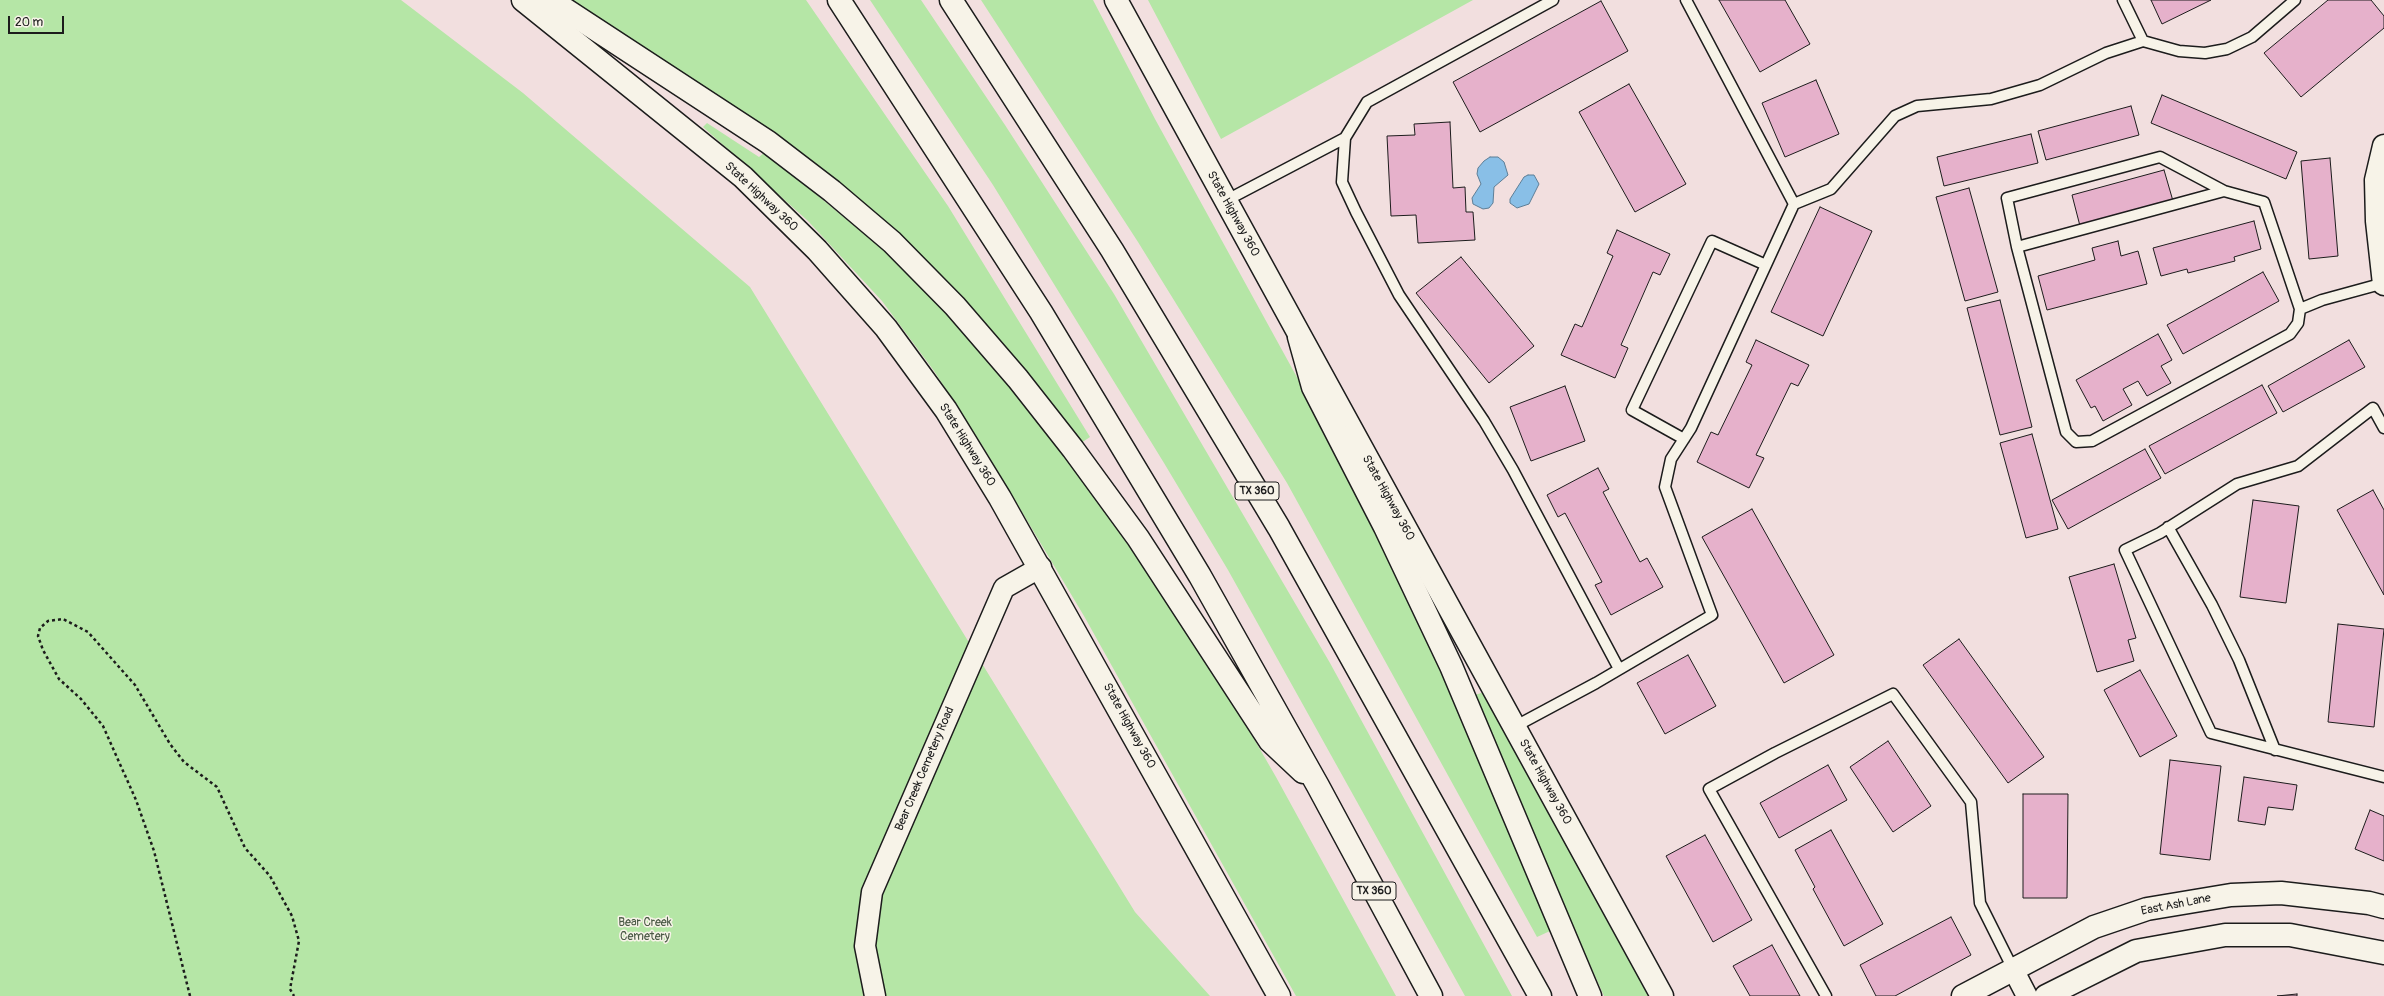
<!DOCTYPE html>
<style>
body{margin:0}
#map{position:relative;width:2384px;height:996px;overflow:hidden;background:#f2dfdf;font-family:Pangolin,sans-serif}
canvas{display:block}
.scale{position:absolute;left:8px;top:16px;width:56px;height:18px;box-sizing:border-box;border:2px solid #1c1c1c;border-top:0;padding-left:5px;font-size:12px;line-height:14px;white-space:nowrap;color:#1c1c1c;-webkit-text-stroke:3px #f7f3e8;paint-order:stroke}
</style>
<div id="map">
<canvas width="2384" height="996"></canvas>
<div class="scale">20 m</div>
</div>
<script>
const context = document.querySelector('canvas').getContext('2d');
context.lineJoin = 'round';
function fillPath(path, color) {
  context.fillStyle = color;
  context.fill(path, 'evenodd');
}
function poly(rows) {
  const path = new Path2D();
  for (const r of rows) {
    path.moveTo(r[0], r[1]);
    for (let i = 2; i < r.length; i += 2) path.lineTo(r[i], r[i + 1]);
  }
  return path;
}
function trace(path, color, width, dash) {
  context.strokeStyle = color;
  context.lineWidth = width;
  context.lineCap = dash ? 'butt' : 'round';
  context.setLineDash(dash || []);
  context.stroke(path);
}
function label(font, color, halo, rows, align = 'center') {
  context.font = font + ' Pangolin,sans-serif';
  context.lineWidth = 3;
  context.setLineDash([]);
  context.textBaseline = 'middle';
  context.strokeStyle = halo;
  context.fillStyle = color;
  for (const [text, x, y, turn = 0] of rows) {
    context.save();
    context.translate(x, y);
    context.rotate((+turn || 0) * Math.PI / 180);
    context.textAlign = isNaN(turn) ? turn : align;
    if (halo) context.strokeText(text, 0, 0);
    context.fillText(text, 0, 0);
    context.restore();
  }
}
fillPath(poly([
 [0,0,401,0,523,93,750,287,1135,912,1210,996,0,996],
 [568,0,806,0,948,206,1090,437,1081,443,947,281,838,181,703,86],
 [870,0,921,0,1005,125,1114,294,1330,663,1512,996,1465,996,1228,570,1164,463,993,185],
 [981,0,1093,0,1155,119,1304,390,1398,570,1476,751,1550,931,1537,937,1287,483,1138,242],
 [1148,0,1473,0,1221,139],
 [707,123,759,157,765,152,898,262,954,318,1044,427,1166,598,1224,687,1276,777,1396,996,1296,996,1084,616,982,445,934,371,882,301,808,221,703,127],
 [1484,692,1649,996,1604,996,1537,847,1475,695]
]), '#b5e6a6');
const water = poly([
 [1490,157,1498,157,1504,162,1508,175,1494,187,1493,203,1489,208,1483,209,1473,204,1472,198,1481,184,1477,174,1478,168,1484,161,1490,157],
 [1528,175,1534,175,1539,184,1529,204,1517,208,1510,203,1510,199,1524,177,1528,175]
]);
fillPath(water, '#89bfe7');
trace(water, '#5d7e96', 1);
const building = poly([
 [1719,0,1785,0,1810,44,1760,72,1719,0],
 [2151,0,2211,0,2162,24,2151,0],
 [2328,0,2371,0,2384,16,2384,28,2301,97,2264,53,2328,0],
 [1601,1,1628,51,1480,132,1453,82,1601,1],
 [1816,80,1839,134,1785,157,1762,103,1816,80],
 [1629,84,1686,184,1635,212,1579,112,1629,84],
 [2162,95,2297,152,2286,179,2151,123,2162,95],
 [2131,106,2139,135,2046,160,2038,131,2131,106],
 [1450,122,1453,188,1465,187,1466,212,1473,212,1475,240,1418,243,1416,215,1391,216,1387,136,1415,135,1414,124,1450,122],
 [2031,134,2038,163,1944,186,1937,157,2031,134],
 [2330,158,2338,256,2309,259,2301,161,2330,158],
 [2164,170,2173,201,2080,226,2072,195,2164,170],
 [1969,188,1998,292,1965,301,1936,197,1969,188],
 [1820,207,1872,231,1823,336,1771,312,1820,207],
 [2254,221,2261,249,2234,257,2235,261,2188,273,2187,269,2161,276,2153,248,2254,221],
 [1617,230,1670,254,1660,275,1653,272,1621,345,1628,348,1615,378,1561,355,1575,324,1582,327,1613,256,1607,253,1617,230],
 [2118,241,2121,256,2138,251,2147,284,2047,310,2038,276,2095,260,2092,248,2118,241],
 [1461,257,1534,346,1489,383,1416,293,1461,257],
 [2263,272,2279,301,2183,354,2167,325,2263,272],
 [2000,300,2032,427,2000,435,1967,308,2000,300],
 [2158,334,2172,360,2161,366,2171,383,2147,396,2138,381,2123,389,2132,405,2103,421,2095,406,2091,408,2076,380,2158,334],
 [1756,340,1809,365,1798,386,1791,383,1756,455,1764,458,1749,488,1697,462,1711,432,1718,435,1752,365,1746,362,1756,340],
 [2349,340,2365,367,2283,412,2268,386,2349,340],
 [2262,385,2277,413,2165,474,2149,446,2262,385],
 [1565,386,1585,441,1531,461,1510,407,1565,386],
 [2032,434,2058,529,2026,538,2000,443,2032,434],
 [2145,449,2161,478,2068,529,2052,500,2145,449],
 [1598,468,1609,489,1603,492,1640,562,1647,558,1663,587,1611,615,1595,585,1602,582,1565,513,1558,517,1547,495,1598,468],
 [2373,490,2384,510,2384,595,2337,510,2373,490],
 [2253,500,2299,506,2286,603,2240,597,2253,500],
 [1752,509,1834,655,1784,683,1702,537,1752,509],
 [2114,564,2136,638,2128,640,2134,661,2097,672,2069,577,2114,564],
 [2338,624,2384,629,2374,727,2328,722,2338,624],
 [1959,639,2044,757,2008,783,1923,665,1959,639],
 [1688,655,1716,706,1665,734,1637,683,1688,655],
 [2140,670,2177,736,2140,757,2104,690,2140,670],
 [1888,741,1931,806,1893,832,1850,767,1888,741],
 [2170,760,2221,766,2210,860,2160,854,2170,760],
 [1828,765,1847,800,1779,838,1760,803,1828,765],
 [2244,777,2297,785,2293,810,2268,807,2265,825,2238,821,2244,777],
 [2023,794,2068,794,2067,898,2023,898,2023,794],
 [2370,810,2384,816,2384,861,2355,849,2370,810],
 [1831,830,1883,924,1844,946,1813,889,1815,887,1795,850,1831,830],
 [1705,835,1752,920,1713,942,1666,856,1705,835],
 [1951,917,1971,955,1895,996,1876,996,1860,965,1951,917],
 [1772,945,1800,996,1750,996,1733,966,1772,945],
 [2297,994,2297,996,2277,996,2297,994]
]);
fillPath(building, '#e6b1cb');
trace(building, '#1c1c1c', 1);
const lane = poly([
 [1686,0,1794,204,1831,189,1895,116,1917,106,1991,99,2040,85,2106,53,2143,41],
 [2123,0,2143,41,2179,51,2205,53,2227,49,2252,37,2295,0],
 [1345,138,1342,182,1356,212,1399,295,1484,421,1513,470,1619,669],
 [2224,191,2264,202,2300,309,2298,323,2290,334,2092,441,2076,442,2066,432,2017,247,2224,191],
 [1225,201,1345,138,1367,102,1553,0],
 [2017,247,2007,198,2160,157,2224,191],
 [2300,309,2322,300,2384,283],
 [2384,428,2373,408,2298,466,2237,484,2160,533,2125,550,2211,733,2384,777],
 [1684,439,1632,410,1712,241,1766,265],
 [2168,527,2212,605,2239,660,2275,750],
 [1514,727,1596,683,1712,615,1665,487,1671,459,1691,428,1794,204],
 [1826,996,1709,789,1775,753,1893,694,1971,802,1980,903,2013,969]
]);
const street = poly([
 [2013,969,2027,996],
 [875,996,865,946,872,892,1004,588,1041,567]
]);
const secondary = poly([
 [523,0,743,177,817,250,886,328,946,410,1000,498,1279,996],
 [1116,0,1662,996],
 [2384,146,2376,180,2377,221,2384,284],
 [1963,996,2094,927,2147,909,2231,895,2281,893,2369,903,2384,907],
 [2046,996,2136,951,2225,935,2290,935,2384,953]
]);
const highway = poly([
 [547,0,560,6,768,142,832,191,892,242,955,306,1018,379,1073,449,1138,538,1270,741,1303,772],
 [839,0,1041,312,1200,576,1318,786,1431,996],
 [951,0,1112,250,1279,528,1540,996],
 [1299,337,1313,387,1385,527,1451,666,1590,996]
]);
trace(lane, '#1c1c1c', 13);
trace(street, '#1c1c1c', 23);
trace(secondary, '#1c1c1c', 25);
trace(highway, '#1c1c1c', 25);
trace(poly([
 [190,996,154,851,136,800,103,726,81,699,59,679,43,650,38,636,40,628,48,621,63,619,88,632,135,685,170,744,184,762,217,787,245,848,270,876,292,916,299,941,290,989,294,996]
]), '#1c1c1c', 2.5, [3, 3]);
trace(lane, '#f7f3e8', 10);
trace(street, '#f7f3e8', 20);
trace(secondary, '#f7f3e8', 22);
trace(highway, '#f7f3e8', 22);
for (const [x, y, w] of [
 [1257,491,44],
 [1374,891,44]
]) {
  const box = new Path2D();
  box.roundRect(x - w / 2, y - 9, w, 18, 3);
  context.fillStyle = '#f7f3e8';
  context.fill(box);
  trace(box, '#1c1c1c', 1);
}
label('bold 11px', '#1c1c1c', null, [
 ["TX 360",1257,491],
 ["TX 360",1374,891]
]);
label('12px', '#1c1c1c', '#f7f3e8', [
 ["State Highway 360",761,197,43],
 ["State Highway 360",1233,214,61],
 ["State Highway 360",967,445,58],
 ["State Highway 360",1388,498,61],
 ["State Highway 360",1129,726,61],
 ["Bear Creek Cemetery Road",925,769,-67],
 ["State Highway 360",1545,782,61],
 ["East Ash Lane",2176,905,-11]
]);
label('12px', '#4a5945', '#f7f3e8', [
 ["Bear Creek",645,923],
 ["Cemetery",645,937]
]);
</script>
